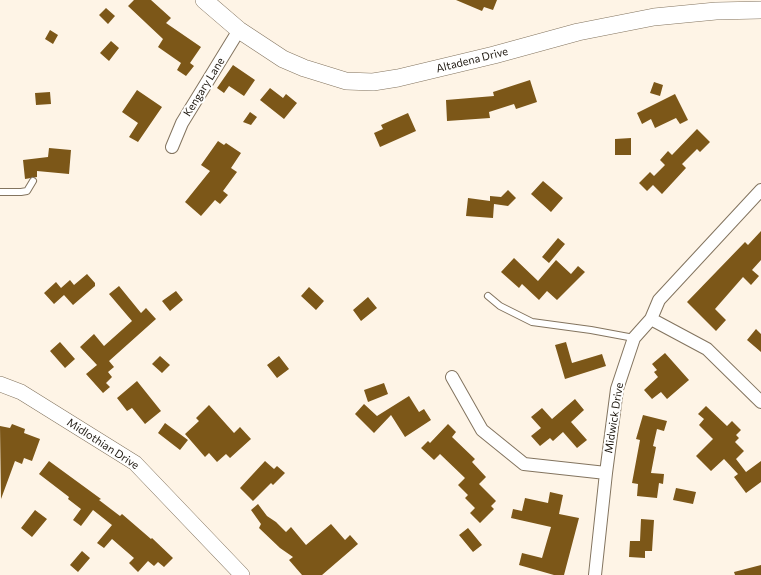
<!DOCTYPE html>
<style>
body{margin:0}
canvas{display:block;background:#fef4e6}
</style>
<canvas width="761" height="575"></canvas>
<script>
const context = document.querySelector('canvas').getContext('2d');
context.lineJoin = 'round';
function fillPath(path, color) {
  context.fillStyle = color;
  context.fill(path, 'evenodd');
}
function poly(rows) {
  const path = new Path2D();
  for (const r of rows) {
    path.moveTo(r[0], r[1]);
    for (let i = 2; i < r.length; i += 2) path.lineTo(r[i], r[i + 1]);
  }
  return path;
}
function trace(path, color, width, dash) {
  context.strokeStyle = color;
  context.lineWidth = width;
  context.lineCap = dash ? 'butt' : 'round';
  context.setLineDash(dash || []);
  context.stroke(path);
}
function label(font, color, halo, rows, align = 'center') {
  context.font = font + ' Commissioner,sans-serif';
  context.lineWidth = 4;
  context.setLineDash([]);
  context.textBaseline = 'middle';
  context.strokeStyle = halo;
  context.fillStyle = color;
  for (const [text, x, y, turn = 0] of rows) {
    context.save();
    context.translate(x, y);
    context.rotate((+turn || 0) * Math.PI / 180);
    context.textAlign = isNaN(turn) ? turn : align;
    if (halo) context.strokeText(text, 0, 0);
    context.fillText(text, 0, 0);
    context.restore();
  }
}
fillPath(poly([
 [134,0,151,0,171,18,166,23,201,47,190,63,194,66,186,76,177,70,181,63,158,47,163,39,128,6],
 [456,0,497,0,493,10,484,7,482,11],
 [106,8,115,16,108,24,99,15],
 [50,30,58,35,53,44,45,39],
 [111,41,119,48,109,61,100,53],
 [233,65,255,80,244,96,229,86,224,93,217,88],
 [530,80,537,102,516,109,514,104,489,112,490,118,447,121,446,100,494,96,493,92],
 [654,82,663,85,660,96,650,93],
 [270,88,283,98,286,94,297,103,284,119,260,100],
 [137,90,162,107,138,142,129,137,138,123,122,112],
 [50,92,51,104,36,105,35,93],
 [675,94,688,120,680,124,676,118,655,128,651,119,642,124,637,113],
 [250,112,257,117,251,125,243,122],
 [408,113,416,131,380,147,374,133,383,129,381,125],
 [697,129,710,142,700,152,697,149,682,164,686,168,662,194,653,185,647,191,639,183,650,172,654,176,665,165,660,160,668,151,672,155],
 [631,138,631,155,615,155,615,139],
 [218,141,224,145,226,143,241,153,231,168,237,172,223,191,228,195,220,204,215,200,201,216,185,202,210,171,201,165],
 [49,148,71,150,69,174,37,171,37,177,25,179,23,160,48,157],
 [543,181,563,198,551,212,531,194],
 [508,190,516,198,508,206,494,204,493,218,466,216,468,198,490,201,490,196,501,197],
 [761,231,761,260,752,270,759,276,751,285,743,277,715,309,726,320,716,331,687,302,745,242,748,245],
 [558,238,565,244,549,263,542,257],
 [514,258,538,281,556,260,571,274,578,266,585,272,557,300,547,291,539,300,522,284,519,288,501,272],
 [87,274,95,283,95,286,73,305,64,295,54,304,44,293,56,282,61,288,70,280,74,285],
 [119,286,141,313,146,308,156,319,109,361,114,367,108,372,112,377,106,383,110,387,103,393,86,374,97,365,80,347,94,334,104,346,132,321,109,294],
 [309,287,324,301,316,310,301,296],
 [176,291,183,300,170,311,162,301],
 [368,297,377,308,361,321,353,310],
 [756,329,761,334,761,352,747,340],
 [60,342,75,359,65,368,50,351],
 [566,342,572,363,602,354,606,366,565,379,555,345],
 [665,353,689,380,667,399,661,392,652,399,644,390,658,377,654,372,657,370,652,364],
 [160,356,170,365,162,373,152,364],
 [279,356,289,369,277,378,267,365],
 [137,381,161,411,145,424,132,408,127,411,117,398],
 [384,383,388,394,368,402,364,390],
 [409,396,419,412,424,409,431,420,405,437,391,415,374,433,355,414,364,404,377,416],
 [575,399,584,410,571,422,587,440,577,448,563,432,553,441,550,438,540,446,531,436,541,428,531,417,542,408,552,419],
 [209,405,234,433,240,427,251,439,230,458,226,454,217,462,209,453,205,457,185,434,199,421,196,418],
 [706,406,727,426,732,421,741,430,736,435,739,438,735,442,744,451,736,459,746,472,761,461,761,482,746,493,734,477,738,474,724,459,711,471,696,456,713,439,699,425,704,419,698,414],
 [643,415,667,421,664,431,657,429,653,446,656,447,651,473,664,474,663,484,659,483,657,498,637,496,638,484,632,483,640,440,636,439],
 [165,423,188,440,180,450,158,433],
 [12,424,25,429,24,433,40,439,32,461,24,458,22,464,15,461,1,499,0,426,10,428],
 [448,424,456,432,452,437,475,459,472,462,486,477,479,484,496,501,491,506,494,509,480,523,470,513,475,508,465,498,468,495,458,485,465,478,440,454,434,460,421,448,428,441,430,443],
 [49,461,101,499,99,500,120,516,122,514,151,539,152,538,173,558,164,567,158,562,154,566,148,561,138,572,129,563,134,558,112,539,104,548,97,543,112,525,93,510,81,526,73,520,81,509,68,499,69,497,39,474],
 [265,461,274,469,277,466,285,473,273,485,271,483,253,501,240,488],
 [676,488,696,492,693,504,673,500],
 [550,492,563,495,559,514,579,518,564,575,554,575,519,565,522,553,542,558,551,527,511,518,513,509,522,511,525,498,548,503],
 [258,504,267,516,276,522,286,532,291,527,306,545,331,524,345,540,350,535,358,544,322,575,302,575,289,560,293,557,280,548,259,528,261,524,251,510],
 [35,510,47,519,32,537,21,528],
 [641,519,654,520,652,551,645,551,645,558,629,557,630,541,640,541],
 [468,528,482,545,473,552,459,535],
 [82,551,90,558,78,572,70,565],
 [761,565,761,575,735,575,734,572]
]), '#7c5718');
const service = poly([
 [0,192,21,192,27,191,33,181],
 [488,296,500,306,532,322,591,330,634,338]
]);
const minor = poly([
 [172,147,182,123,239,30],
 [651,319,707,349,761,402],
 [452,377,482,430,524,464,606,473],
 [595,575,606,473,617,389,634,338,651,319,659,300,761,190]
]);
const tertiary = poly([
 [0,384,21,392,135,463,242,575]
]);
const secondary = poly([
 [204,0,239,30,283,59,304,68,346,81,373,82,398,78,494,55,578,32,654,17,716,11,761,10]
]);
trace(service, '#83745f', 8);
trace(minor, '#83745f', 14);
trace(tertiary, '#83745f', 16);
trace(secondary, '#83745f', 18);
trace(service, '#fff', 6);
trace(minor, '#fff', 12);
trace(tertiary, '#fff', 15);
trace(secondary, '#fff', 17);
label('11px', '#1f1911', '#fff', [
 ["Altadena Drive",472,60,-14],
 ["Kengary Lane",204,87,-58],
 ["Midwick Drive",614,418,-81],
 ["Midlothian Drive",103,444,33]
]);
</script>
